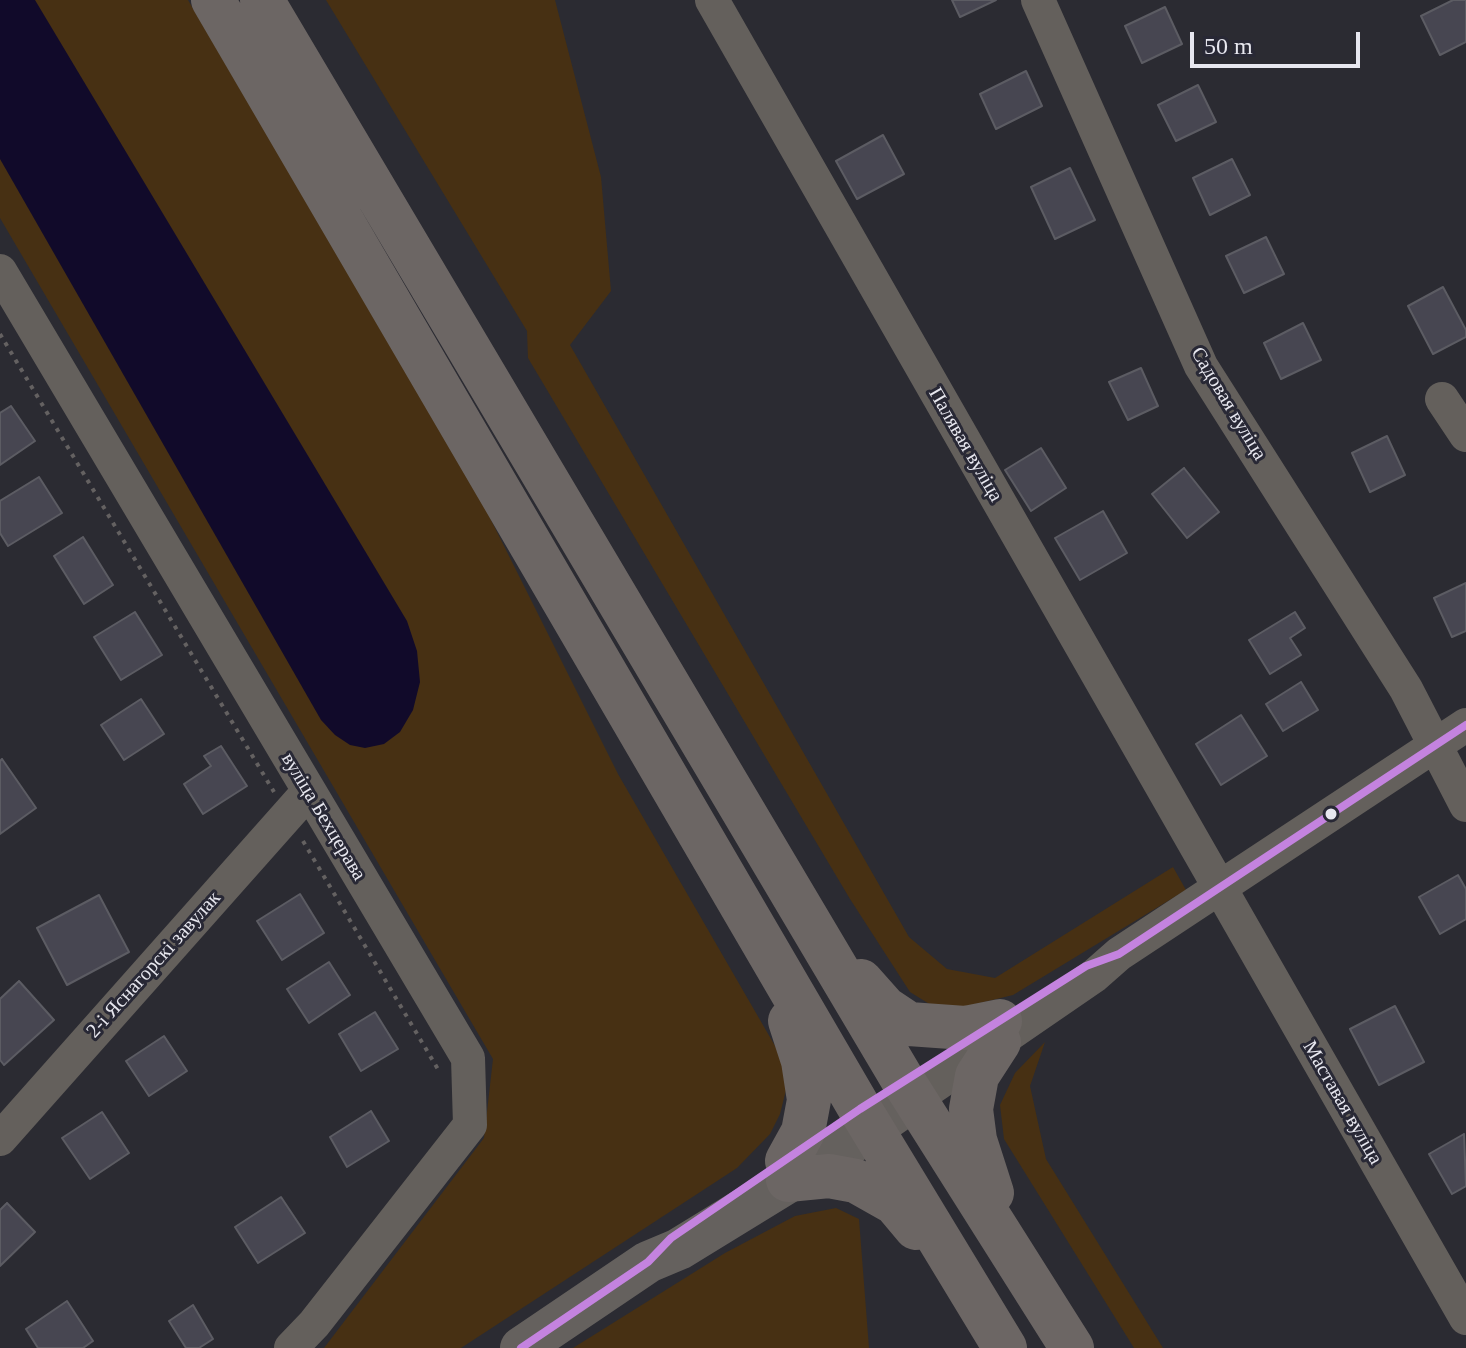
<!DOCTYPE html>
<meta charset="utf-8">
<style>
body{margin:0}
#map{position:relative;width:1466px;height:1348px;overflow:hidden;background:#2b2b32;font-family:Georgia,serif}
canvas{display:block}
.scale{position:absolute;left:1190px;top:32px;width:170px;height:36px;box-sizing:border-box;border:4px solid #e7e7ef;border-top:0;padding-left:10px;font-size:24px;line-height:28px;white-space:nowrap;color:#e7e7ef;-webkit-text-stroke:6px #282835;paint-order:stroke}
</style>
<div id="map">
<canvas width="1466" height="1348"></canvas>
<div class="scale">50 m</div>
</div>
<script>
const context = document.querySelector('canvas').getContext('2d');
context.lineJoin = 'round';
function fillPath(path, color) {
  context.fillStyle = color;
  context.fill(path, 'evenodd');
}
function poly(rows) {
  const path = new Path2D();
  for (const r of rows) {
    path.moveTo(r[0], r[1]);
    for (let i = 2; i < r.length; i += 2) path.lineTo(r[i], r[i + 1]);
  }
  return path;
}
function trace(path, color, width, dash) {
  context.strokeStyle = color;
  context.lineWidth = width;
  context.lineCap = dash ? 'butt' : 'round';
  context.setLineDash(dash || []);
  context.stroke(path);
}
function label(font, color, halo, rows, align = 'center') {
  context.font = font + ' Georgia,serif';
  context.lineWidth = 6;
  context.setLineDash([]);
  context.textBaseline = 'middle';
  context.strokeStyle = halo;
  context.fillStyle = color;
  for (const [text, x, y, turn = 0] of rows) {
    context.save();
    context.translate(x, y);
    context.rotate((+turn || 0) * Math.PI / 180);
    context.textAlign = isNaN(turn) ? turn : align;
    if (halo) context.strokeText(text, 0, 0);
    context.fillText(text, 0, 0);
    context.restore();
  }
}
fillPath(poly([
 [0,0,188,0,474,486,618,774,782,1058,786,1090,780,1114,770,1134,737,1168,461,1348,324,1348,484,1138,493,1059,0,218],
 [326,0,555,0,601,177,611,291,570,345,909,937,947,969,995,978,1173,867,1186,890,1013,995,955,1009,931,1005,910,992,850,899,528,358,527,331],
 [1045,1042,1030,1086,1046,1159,1163,1348,1134,1348,1004,1139,1000,1105,1015,1073],
 [836,1208,859,1219,869,1348,573,1348,725,1253,795,1216]
]), '#473013');
fillPath(poly([
 [0,0,35,0,407,621,417,651,420,682,413,710,400,732,384,744,365,748,350,745,335,735,321,720,0,159]
]), '#110a2a');
const building = poly([
 [952,0,996,0,960,17,952,0],
 [1453,0,1466,0,1466,42,1440,55,1421,16,1453,0],
 [1165,7,1182,44,1142,63,1125,26,1165,7],
 [1026,71,1042,106,996,129,980,94,1026,71],
 [1198,85,1216,122,1176,141,1158,105,1198,85],
 [883,135,904,174,857,199,836,161,883,135],
 [1232,159,1250,195,1210,215,1193,178,1232,159],
 [1070,168,1095,220,1055,239,1031,187,1070,168],
 [1266,237,1284,274,1244,293,1226,256,1266,237],
 [1443,287,1466,330,1466,337,1433,354,1408,306,1443,287],
 [1303,323,1321,360,1281,379,1264,343,1303,323],
 [1141,368,1158,406,1128,420,1109,382,1141,368],
 [11,406,35,441,0,465,0,413,11,406],
 [1387,436,1405,475,1370,492,1352,453,1387,436],
 [1041,448,1066,488,1031,511,1005,470,1041,448],
 [1184,468,1219,512,1187,538,1152,494,1184,468],
 [39,477,62,513,8,546,0,533,0,501,39,477],
 [1103,511,1127,553,1080,580,1055,538,1103,511],
 [83,537,113,585,84,604,54,556,83,537],
 [1466,583,1466,631,1452,637,1434,598,1466,583],
 [135,612,162,655,121,680,94,637,135,612],
 [1295,612,1305,628,1290,638,1301,655,1270,674,1249,640,1295,612],
 [1301,682,1318,710,1283,731,1266,704,1301,682],
 [141,699,164,734,124,760,101,725,141,699],
 [1241,715,1267,756,1221,785,1196,744,1241,715],
 [221,746,247,786,203,814,184,784,211,766,204,756,221,746],
 [2,759,36,808,0,834,0,761,2,759],
 [1458,875,1466,889,1466,919,1440,934,1419,897,1458,875],
 [300,894,324,933,282,960,257,921,300,894],
 [99,895,129,952,67,985,37,928,99,895],
 [329,962,350,995,309,1023,287,989,329,962],
 [19,981,54,1020,4,1065,0,1060,0,999,19,981],
 [1395,1006,1424,1062,1379,1085,1350,1029,1395,1006],
 [375,1012,398,1049,361,1071,339,1034,375,1012],
 [164,1036,187,1071,149,1096,126,1061,164,1036],
 [371,1111,389,1141,347,1167,330,1137,371,1111],
 [102,1112,129,1153,90,1179,62,1138,102,1112],
 [1464,1134,1466,1186,1452,1194,1429,1154,1464,1134],
 [281,1197,305,1233,258,1263,235,1227,281,1197],
 [7,1203,35,1232,0,1266,0,1210,7,1203],
 [67,1301,93,1341,83,1348,38,1348,26,1329,67,1301],
 [193,1305,213,1339,199,1348,186,1348,169,1321,193,1305]
]);
fillPath(building, '#474651');
trace(building, '#5c5c63', 2);
trace(poly([
 [0,334,274,792],
 [303,841,439,1071]
]), '#646161', 4, [4, 6]);
trace(poly([
 [712,0,1466,1318],
 [1038,0,1201,366,1406,689,1466,805],
 [0,271,468,1058,470,1125,314,1324,291,1348],
 [1442,399,1466,435],
 [915,1099,1094,976,1119,954,1466,725],
 [0,1139,308,792]
]), '#64605c', 34);
trace(poly([
 [521,1348,648,1262,679,1249,850,1144,915,1099]
]), '#65615e', 42);
trace(poly([
 [213,0,860,1109,1005,1348],
 [262,0,904,1082,1072,1348],
 [861,981,885,1008,909,1024,965,1028,1000,1021],
 [787,1161,803,1132,809,1100,803,1061,790,1021],
 [788,1180,829,1176,856,1181,895,1203,916,1228],
 [992,1193,975,1140,971,1109,977,1076,999,1042]
]), '#6c6664', 44);
trace(poly([
 [521,1348,648,1262,671,1238,860,1109,1086,966,1119,954,1466,725]
]), '#c483df', 8);
for (const [x, y, r, color] of [
 [1331,814,7,"#e7e7ef"]
]) {
  const dot = new Path2D();
  dot.arc(x, y, r, 0, 2 * Math.PI);
  context.fillStyle = color;
  context.fill(dot);
  trace(dot, '#282835', 3);
}
label('20px', '#e7e7ef', '#282835', [
 ["Садовая вуліца",1228,404,59],
 ["Палявая вуліца",965,445,60],
 ["вуліца Бехцерава",323,817,59],
 ["2-і Яснагорскі завулак",154,965,-48],
 ["Маставая вуліца",1342,1103,60]
]);
</script>
